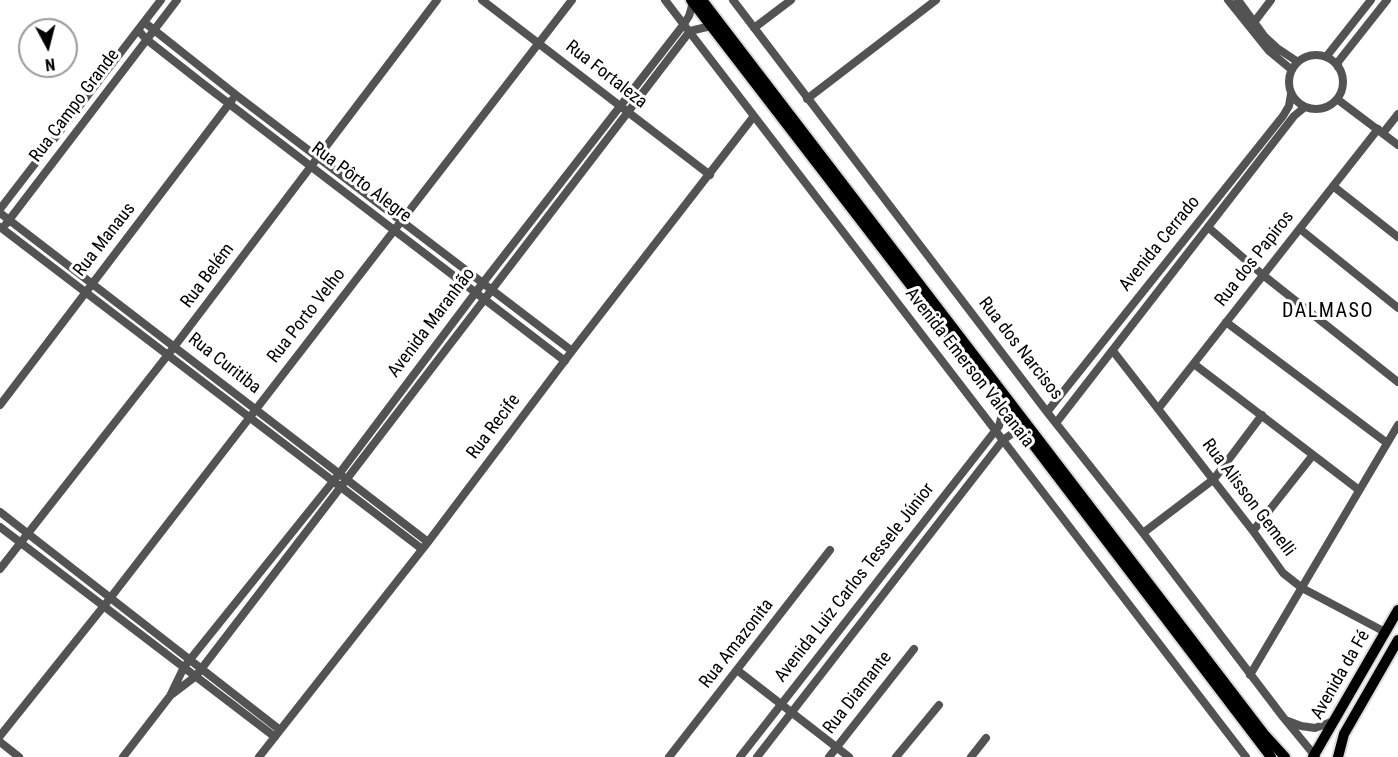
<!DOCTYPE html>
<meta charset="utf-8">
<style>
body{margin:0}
#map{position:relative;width:1398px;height:757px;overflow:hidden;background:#fff;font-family:"Roboto Condensed",sans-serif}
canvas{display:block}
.north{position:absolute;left:18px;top:18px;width:60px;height:60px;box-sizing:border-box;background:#fff;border:2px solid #999;border-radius:50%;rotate:173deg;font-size:16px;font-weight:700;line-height:24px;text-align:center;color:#000}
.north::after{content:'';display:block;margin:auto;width:21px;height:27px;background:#000;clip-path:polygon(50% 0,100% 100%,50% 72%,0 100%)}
</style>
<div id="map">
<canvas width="1398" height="757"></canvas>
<div class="north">N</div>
</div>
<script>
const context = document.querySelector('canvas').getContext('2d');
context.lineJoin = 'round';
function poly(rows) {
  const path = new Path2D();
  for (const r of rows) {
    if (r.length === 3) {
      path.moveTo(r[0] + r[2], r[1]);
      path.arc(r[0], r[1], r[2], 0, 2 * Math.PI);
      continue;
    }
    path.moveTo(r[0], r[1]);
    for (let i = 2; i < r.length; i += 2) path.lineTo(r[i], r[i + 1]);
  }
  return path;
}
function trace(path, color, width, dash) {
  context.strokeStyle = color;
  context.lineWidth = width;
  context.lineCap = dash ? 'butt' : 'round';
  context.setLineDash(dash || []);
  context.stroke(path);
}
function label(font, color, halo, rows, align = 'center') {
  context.font = font + ' "Roboto Condensed",sans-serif';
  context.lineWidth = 6;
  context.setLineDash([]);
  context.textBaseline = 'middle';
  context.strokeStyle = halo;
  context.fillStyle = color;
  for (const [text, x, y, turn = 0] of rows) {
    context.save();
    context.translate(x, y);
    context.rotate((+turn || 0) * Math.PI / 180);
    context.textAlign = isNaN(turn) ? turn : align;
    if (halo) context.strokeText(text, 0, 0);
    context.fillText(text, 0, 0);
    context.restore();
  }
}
const major = poly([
 [691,0,982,378],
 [702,0,1264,734,1285,757],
 [1019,426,1271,757],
 [1313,757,1398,610],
 [1338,757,1344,734,1398,640]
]);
trace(major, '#dbdbdb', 14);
trace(poly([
 [482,0,710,175],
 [665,0,1246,757],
 [733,0,1047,412,1143,533,1283,717,1316,757],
 [1228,0,1269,51,1292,70],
 [1238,0,1265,37,1277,48,1298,62],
 [144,22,236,95,572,351],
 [1252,25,1271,0],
 [754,28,791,0],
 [138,30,146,39,202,83,565,361],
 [690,31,711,26],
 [1316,82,27],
 [1326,57,1371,0],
 [1338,67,1338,62,1387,0],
 [807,99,936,0],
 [1337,99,1398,145],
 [1383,133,1398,114],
 [1333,186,1398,237],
 [0,209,161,0],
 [0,213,428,542],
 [6,224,177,0],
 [0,227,422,549],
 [1209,228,1263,275,1398,382],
 [1300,229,1398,308],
 [1226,322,1387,443],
 [1113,351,1253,531,1283,573,1302,588,1385,632],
 [1194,364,1359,490],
 [0,405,232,100],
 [1158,409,1378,129],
 [1047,412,1283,116,1289,106,1291,94],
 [1056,423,1294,116,1305,107],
 [0,512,280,730],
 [0,527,275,737],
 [1253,531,1313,455],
 [1143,533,1214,479,1262,415],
 [0,569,174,347,437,0],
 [737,670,849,757],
 [1250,675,1398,425],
 [171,695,196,676,202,668,690,31],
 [1288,721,1301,726,1315,728,1334,721],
 [0,736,111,597,572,0],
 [0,742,19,757],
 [123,757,170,696,184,667,339,474,482,284,684,24,689,16,693,3],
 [259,757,428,542,572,351,754,116],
 [669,757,830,550],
 [740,757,999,426,1004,407],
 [757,757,1003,440,1013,433,1024,433],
 [829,757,914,649],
 [896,757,939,705],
 [971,757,986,738]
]), '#535353', 8);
trace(major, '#000', 10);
label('18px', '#000', '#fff', [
 ["Rua Fortaleza",606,75,38],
 ["Rua Campo Grande",75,106,-53],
 ["Rua Pôrto Alegre",361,183,37],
 ["Rua Manaus",105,240,-52],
 ["Avenida Cerrado",1160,244,-51],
 ["Rua dos Papiros",1255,259,-52],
 ["Rua Belém",208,276,-53],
 ["Rua Porto Velho",307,316,-52],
 ["Avenida Maranhão",432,323,-53],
 ["Rua dos Narcisos",1020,349,52],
 ["Rua Curitiba",224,364,38],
 ["Avenida Emerson Valcanaia",969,368,52],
 ["Rua Recife",494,427,-53],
 ["Rua Alisson Gemelli",1248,498,53],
 ["Avenida Luiz Carlos Tessele Júnior",855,583,-52],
 ["Rua Amazonita",737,644,-52],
 ["Avenida da Fé",1341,675,-60],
 ["Rua Diamante",858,693,-52]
]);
context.letterSpacing = '1.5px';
label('20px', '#000', '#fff', [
 ["DALMASO",1328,312]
]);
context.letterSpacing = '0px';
</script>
